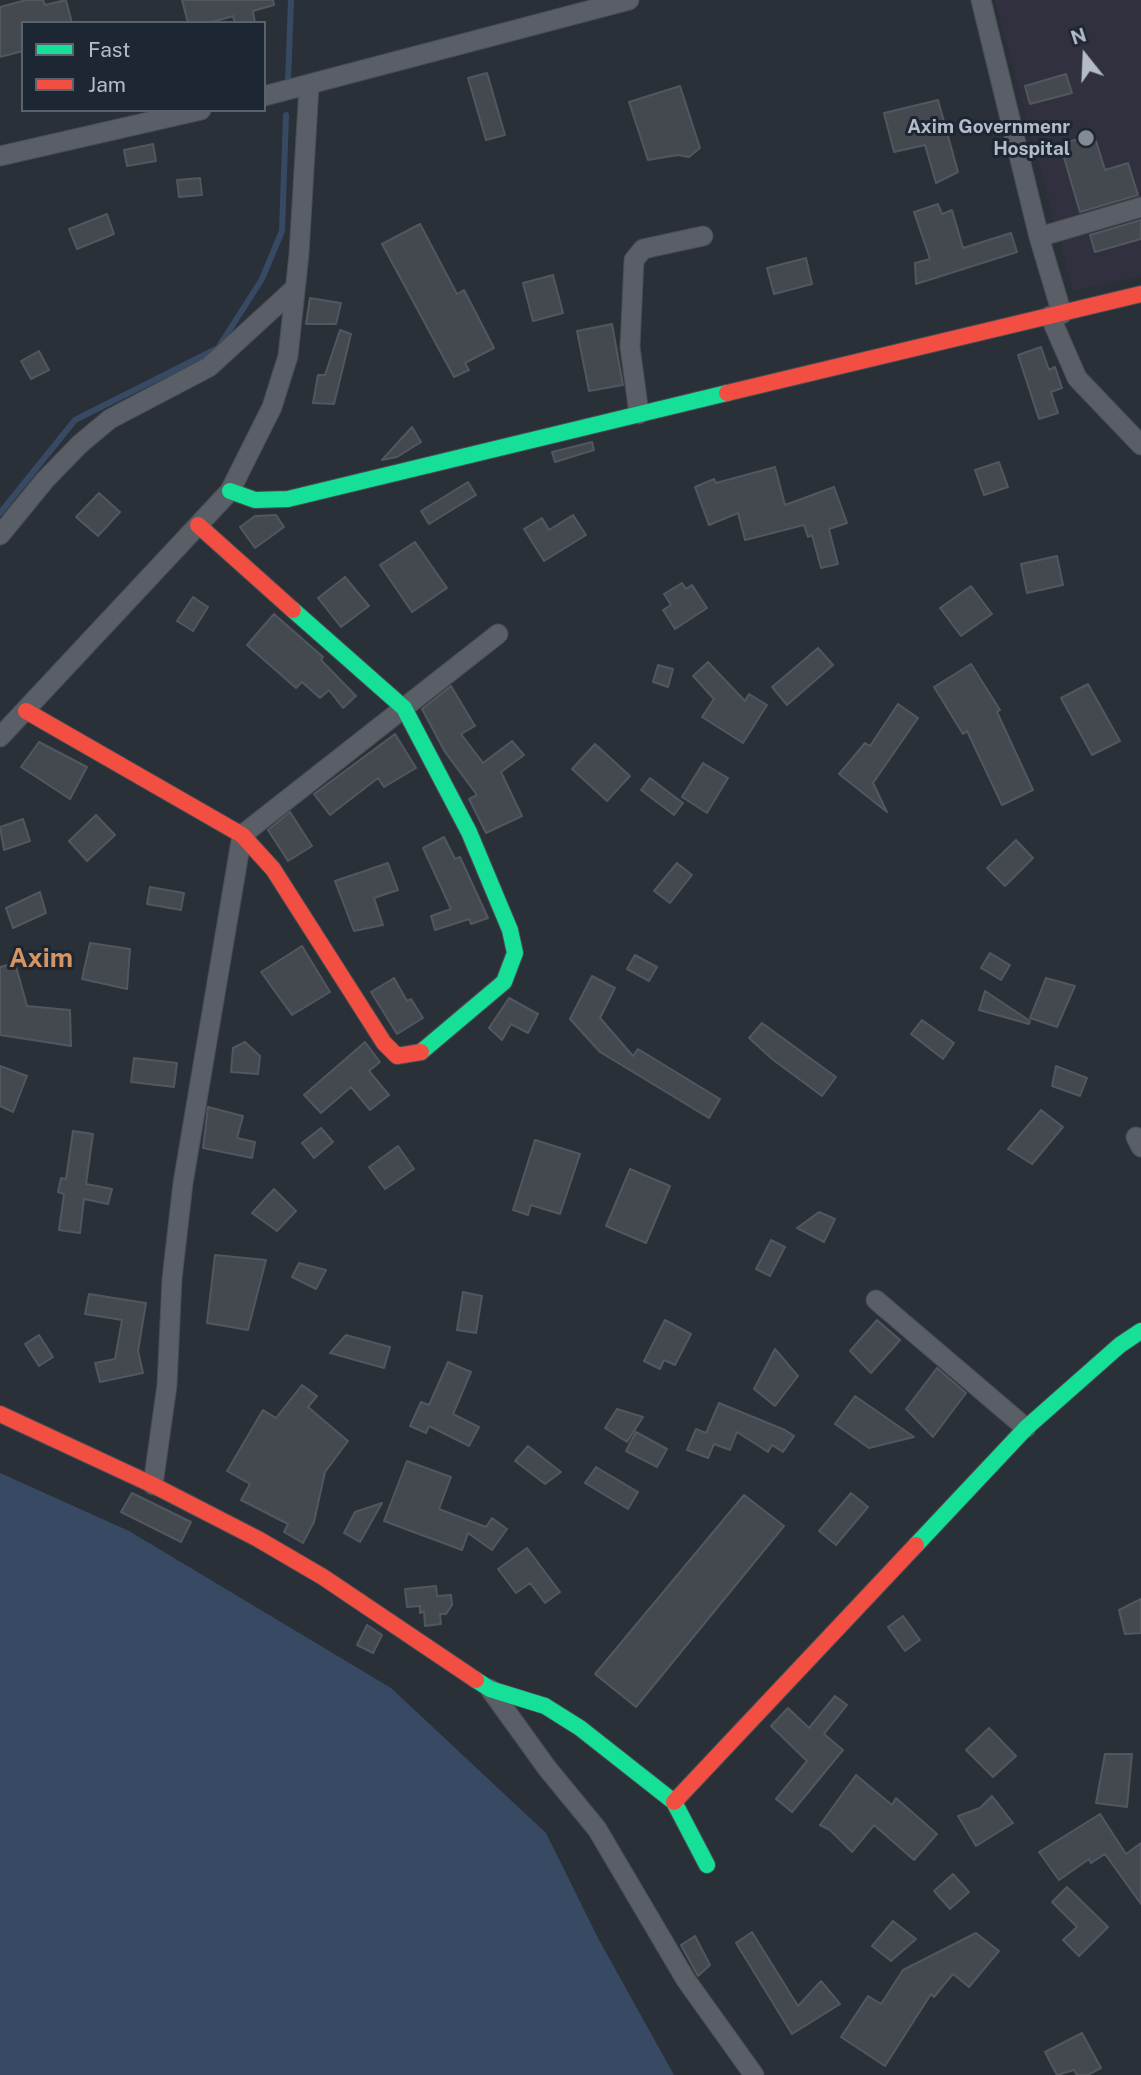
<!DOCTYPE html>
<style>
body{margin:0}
#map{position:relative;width:1141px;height:2075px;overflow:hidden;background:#2a3038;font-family:"Public Sans",sans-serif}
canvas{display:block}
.legend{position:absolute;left:21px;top:21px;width:245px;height:91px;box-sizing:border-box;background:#1d2633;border:2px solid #59626f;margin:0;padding:9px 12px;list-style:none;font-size:21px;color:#b4bcc9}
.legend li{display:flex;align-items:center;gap:14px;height:35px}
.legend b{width:35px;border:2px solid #59626f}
.north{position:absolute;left:1050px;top:21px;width:70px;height:70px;-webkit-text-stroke:5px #1d2633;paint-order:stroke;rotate:342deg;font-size:19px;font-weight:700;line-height:28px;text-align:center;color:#b4bcc9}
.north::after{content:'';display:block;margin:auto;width:24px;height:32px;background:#b4bcc9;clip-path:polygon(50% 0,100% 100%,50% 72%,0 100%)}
</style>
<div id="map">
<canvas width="1141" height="2075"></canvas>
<ul class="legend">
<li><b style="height:9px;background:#16e098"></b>Fast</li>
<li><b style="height:9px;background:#f24e42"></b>Jam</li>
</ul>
<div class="north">N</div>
</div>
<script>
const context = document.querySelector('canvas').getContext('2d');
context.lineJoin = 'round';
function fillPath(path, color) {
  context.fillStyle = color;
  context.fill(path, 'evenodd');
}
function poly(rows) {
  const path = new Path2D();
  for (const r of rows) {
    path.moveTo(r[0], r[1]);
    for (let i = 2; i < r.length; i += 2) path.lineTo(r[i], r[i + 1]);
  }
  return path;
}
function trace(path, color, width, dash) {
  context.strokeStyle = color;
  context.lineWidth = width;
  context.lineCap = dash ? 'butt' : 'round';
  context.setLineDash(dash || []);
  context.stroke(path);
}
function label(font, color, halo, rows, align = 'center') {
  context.font = font + ' "Public Sans",sans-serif';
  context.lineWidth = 6;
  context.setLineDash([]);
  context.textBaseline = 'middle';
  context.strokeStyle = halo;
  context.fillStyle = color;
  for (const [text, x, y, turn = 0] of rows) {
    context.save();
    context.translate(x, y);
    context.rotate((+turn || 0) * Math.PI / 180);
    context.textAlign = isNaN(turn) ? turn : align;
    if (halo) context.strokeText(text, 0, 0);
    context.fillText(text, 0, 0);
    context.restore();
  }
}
fillPath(poly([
 [995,0,1141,0,1141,276,1073,291]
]), '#31303e');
fillPath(poly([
 [0,1473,129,1531,391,1688,546,1833,598,1938,674,2075,0,2075]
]), '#384963');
trace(poly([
 [288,81,291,0],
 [0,513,75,420,218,348,262,279,282,231,286,115]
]), '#384963', 6);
const building = poly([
 [26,0,43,0,45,5,66,0,72,23,23,23,23,51,0,57,0,7,26,0],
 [182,0,273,0,274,5,253,11,255,23,235,23,233,16,209,23,188,23,182,0],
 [487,73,505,135,486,140,468,78,487,73],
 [1066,74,1072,93,1030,104,1025,86,1066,74],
 [680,86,700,148,689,157,678,155,648,160,629,102,680,86],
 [938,100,958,172,936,183,925,145,894,152,884,113,938,100],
 [1086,137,1087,143,1096,141,1105,170,1128,163,1138,195,1080,212,1062,151,1069,149,1067,142,1086,137],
 [153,144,156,161,127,166,124,150,153,144],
 [200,178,202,195,179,197,177,180,200,178],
 [938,204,942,214,952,210,963,248,1011,233,1017,252,916,284,915,263,930,259,914,212,938,204],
 [107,214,114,234,77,249,69,229,107,214],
 [1141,220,1141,239,1095,252,1090,235,1141,220],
 [420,224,457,294,464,290,494,348,465,363,469,370,454,377,382,244,420,224],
 [806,258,812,284,774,294,767,268,806,258],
 [553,275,563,313,533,321,523,283,553,275],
 [310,298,341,303,336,324,306,324,310,298],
 [612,324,623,385,589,391,577,331,612,324],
 [340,330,351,334,334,404,313,403,318,375,325,375,340,330],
 [1041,347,1049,370,1055,367,1062,388,1051,392,1058,413,1039,419,1018,355,1041,347],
 [39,351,49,370,31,379,21,361,39,351],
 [412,427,421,442,397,457,382,460,412,427],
 [592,442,594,450,555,462,552,452,592,442],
 [999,462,1008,487,984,495,975,470,999,462],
 [775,467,785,505,834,487,847,523,829,529,838,564,821,568,812,535,808,537,804,525,745,540,738,513,709,525,695,487,714,479,716,483,775,467],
 [468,482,476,495,429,524,421,511,468,482],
 [99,493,120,512,98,536,76,517,99,493],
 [276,515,284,527,255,548,240,527,255,516,276,515],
 [573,515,586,535,544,561,524,529,542,518,549,530,573,515],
 [415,542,447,588,412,612,380,565,415,542],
 [1057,556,1063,585,1027,593,1021,564,1057,556],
 [345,577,369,606,341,627,318,598,345,577],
 [682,583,686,589,692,585,707,608,675,629,663,610,671,605,664,594,682,583],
 [971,586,992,614,961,636,940,608,971,586],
 [193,597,208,607,193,631,177,621,193,597],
 [274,614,323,657,321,660,356,696,343,708,329,690,320,698,302,682,296,688,247,645,274,614],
 [818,648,833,665,787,705,772,687,818,648],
 [708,662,745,701,749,694,767,705,743,743,702,717,714,699,693,676,708,662],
 [971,664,1000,710,997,712,1033,790,1002,805,967,731,963,734,934,687,971,664],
 [658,665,673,669,668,687,653,682,658,665],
 [1088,684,1120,741,1092,755,1061,698,1088,684],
 [451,686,475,726,461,734,483,763,512,741,524,755,501,772,522,816,486,833,469,799,477,795,445,752,422,709,451,686],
 [898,704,918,718,873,783,887,812,839,774,865,743,870,746,898,704],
 [395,734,416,768,384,787,378,778,330,815,314,794,395,734],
 [39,742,87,767,70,799,21,767,39,742],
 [595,744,630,776,607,801,572,769,595,744],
 [703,763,728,778,707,813,682,797,703,763],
 [650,778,683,803,674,815,641,790,650,778],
 [290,812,312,846,288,861,268,830,290,812],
 [96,815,115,835,87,861,69,841,96,815],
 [23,819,30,841,4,850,0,827,23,819],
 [444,837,455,859,460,857,488,918,471,924,469,919,435,930,431,916,451,909,423,848,444,837],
 [1016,840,1033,858,1005,886,987,868,1016,840],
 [388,863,398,890,374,898,383,925,354,931,335,881,388,863],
 [677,863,692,875,670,903,654,891,677,863],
 [150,887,184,893,181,910,147,904,150,887],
 [40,892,46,913,13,928,6,908,40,892],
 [90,943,130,949,127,989,82,979,90,943],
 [302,946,330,992,292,1015,261,972,302,946],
 [990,953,1010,965,1001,980,981,968,990,953],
 [635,955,657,967,649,981,627,969,635,955],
 [15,963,27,1006,70,1010,71,1046,0,1035,0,967,15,963],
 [592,976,615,988,600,1018,633,1056,638,1049,720,1099,709,1118,600,1052,570,1019,592,976],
 [394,978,407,1001,411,999,423,1018,397,1034,371,992,394,978],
 [1046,978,1075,986,1057,1027,1030,1018,1046,978],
 [985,991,1030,1021,1029,1024,979,1010,985,991],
 [509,998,538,1014,528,1033,511,1024,502,1040,489,1028,509,998],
 [922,1020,954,1043,943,1059,911,1034,922,1020],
 [762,1023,836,1077,822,1096,772,1059,749,1038,762,1023],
 [245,1042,260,1056,258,1074,231,1072,233,1048,245,1042],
 [365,1042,380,1062,369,1071,389,1095,370,1110,351,1087,321,1113,304,1095,365,1042],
 [134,1058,177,1063,174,1087,131,1082,134,1058],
 [0,1066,27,1076,13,1112,0,1106,0,1066],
 [1056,1066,1087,1078,1080,1096,1052,1086,1056,1066],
 [208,1107,243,1116,237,1138,255,1142,252,1158,203,1148,208,1107],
 [1041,1110,1063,1127,1032,1164,1008,1149,1041,1110],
 [321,1128,333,1142,314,1158,302,1143,321,1128],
 [73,1131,93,1134,86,1184,112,1189,108,1204,84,1199,80,1233,59,1230,64,1194,58,1192,61,1178,66,1179,73,1131],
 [535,1140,580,1154,560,1214,531,1205,528,1215,513,1210,535,1140],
 [398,1146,414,1169,385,1189,369,1167,398,1146],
 [630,1169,670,1186,646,1243,606,1226,630,1169],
 [274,1189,296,1211,277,1231,252,1213,274,1189],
 [819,1212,835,1219,824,1242,797,1228,819,1212],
 [771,1240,785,1247,770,1276,756,1269,771,1240],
 [215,1255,266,1260,248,1330,207,1323,215,1255],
 [299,1263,326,1270,316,1289,292,1277,299,1263],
 [463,1292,482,1296,476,1333,457,1330,463,1292],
 [89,1294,146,1303,138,1351,143,1373,100,1382,95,1363,115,1359,122,1320,85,1314,89,1294],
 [665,1320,691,1334,675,1365,664,1360,660,1369,644,1361,665,1320],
 [877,1320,900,1340,871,1373,850,1351,877,1320],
 [39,1335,53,1357,39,1366,25,1344,39,1335],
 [346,1335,390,1347,384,1368,330,1353,346,1335],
 [775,1349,798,1376,775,1406,754,1389,775,1349],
 [448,1362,471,1372,453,1414,479,1427,469,1446,429,1426,426,1433,410,1426,421,1402,429,1405,448,1362],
 [937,1368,966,1393,933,1437,906,1409,937,1368],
 [302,1385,317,1396,308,1407,348,1441,325,1472,314,1522,303,1543,284,1532,288,1524,241,1500,250,1484,227,1471,263,1410,276,1418,302,1385],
 [855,1396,914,1437,869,1448,835,1424,855,1396],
 [719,1403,785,1430,794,1436,783,1452,772,1445,768,1452,737,1432,730,1450,714,1444,708,1458,687,1450,696,1429,706,1433,719,1403],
 [617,1409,643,1417,627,1442,605,1428,617,1409],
 [636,1432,667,1449,657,1467,626,1451,636,1432],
 [528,1446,561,1472,545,1484,515,1461,528,1446],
 [407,1461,451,1477,439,1509,486,1527,492,1518,507,1529,492,1550,468,1533,462,1550,384,1521,407,1461],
 [596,1467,638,1492,628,1509,585,1483,596,1467],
 [132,1493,191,1522,181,1542,121,1512,132,1493],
 [851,1493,868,1507,836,1545,819,1531,851,1493],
 [744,1495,784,1526,636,1707,595,1674,744,1495],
 [382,1503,360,1542,344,1533,355,1512,382,1503],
 [527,1548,560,1592,545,1603,530,1583,516,1593,498,1569,527,1548],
 [436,1586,437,1596,451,1595,452,1605,446,1614,440,1614,441,1624,425,1626,424,1611,420,1613,420,1606,407,1607,405,1589,436,1586],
 [1141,1599,1141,1633,1125,1634,1119,1610,1141,1599],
 [903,1616,920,1640,905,1651,888,1627,903,1616],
 [367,1625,382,1635,373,1653,357,1645,367,1625],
 [835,1696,847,1705,824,1734,843,1750,792,1812,776,1799,807,1761,771,1726,788,1708,809,1728,835,1696],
 [989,1728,1016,1756,993,1777,966,1750,989,1728],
 [1105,1754,1132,1754,1127,1807,1096,1803,1105,1754],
 [856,1775,892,1805,896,1798,937,1834,914,1860,874,1825,852,1852,830,1830,820,1825,856,1775],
 [992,1796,1013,1823,976,1846,958,1816,980,1808,992,1796],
 [1100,1814,1126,1854,1141,1843,1141,1904,1105,1854,1091,1863,1089,1859,1059,1880,1039,1852,1100,1814],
 [953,1874,969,1892,950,1909,934,1891,953,1874],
 [1067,1887,1108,1927,1079,1956,1063,1940,1077,1927,1052,1902,1067,1887],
 [893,1921,916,1939,891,1961,872,1946,893,1921],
 [752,1932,798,2006,821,1981,840,2004,792,2034,736,1943,752,1932],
 [976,1933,999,1951,969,1987,953,1974,934,1997,931,1994,885,2066,841,2037,868,1996,881,2004,903,1970,976,1933],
 [695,1936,710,1965,698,1976,681,1945,695,1936],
 [1082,2033,1101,2068,1088,2075,1077,2075,1074,2070,1057,2075,1045,2052,1082,2033]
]);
fillPath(building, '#444950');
trace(building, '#52575f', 2);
const street = poly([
 [981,0,1039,237,1062,314],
 [264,96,629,0],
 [0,156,201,110],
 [1039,237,1141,207],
 [1050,316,1077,378,1141,445],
 [639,414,630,347,634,260,643,249,703,236],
 [0,535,45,480,80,444,110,419,209,367,293,290],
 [0,737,230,491,272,407,288,356,299,254,309,86],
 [1136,1137,1141,1147],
 [876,1300,1026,1428],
 [153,1485,167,1385,172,1279,183,1183,242,835,498,634],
 [490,1689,547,1768,597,1829,686,1980,754,2075]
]);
const fast = poly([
 [230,491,255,500,288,499,727,393],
 [293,610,404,708,469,832,510,930,515,953,504,982,421,1052],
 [916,1545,1026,1428,1120,1345,1141,1331],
 [476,1680,490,1689,545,1706,580,1728,674,1802,707,1865]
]);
const jam = poly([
 [727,393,1141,294],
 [198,525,293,610],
 [26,711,242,835,273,869,384,1043,397,1056,421,1052],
 [0,1414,153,1485,258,1539,323,1577,476,1680],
 [674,1802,916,1545]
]);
trace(street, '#484c53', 21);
trace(fast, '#484c53', 18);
trace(jam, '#484c53', 18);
trace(street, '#5a5e66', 19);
trace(fast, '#16e098', 16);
trace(jam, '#f24e42', 16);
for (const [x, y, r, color] of [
 [1086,138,9,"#848b96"]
]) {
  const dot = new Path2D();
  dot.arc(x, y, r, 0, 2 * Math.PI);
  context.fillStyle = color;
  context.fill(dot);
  trace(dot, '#1d2633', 2.5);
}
label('bold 19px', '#b4bcc9', '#1d2633', [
 ["Axim Governmenr",1070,127],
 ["Hospital",1070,149]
], 'right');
label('bold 26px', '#d59563', '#1d2633', [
 ["Axim",41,959]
]);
</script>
